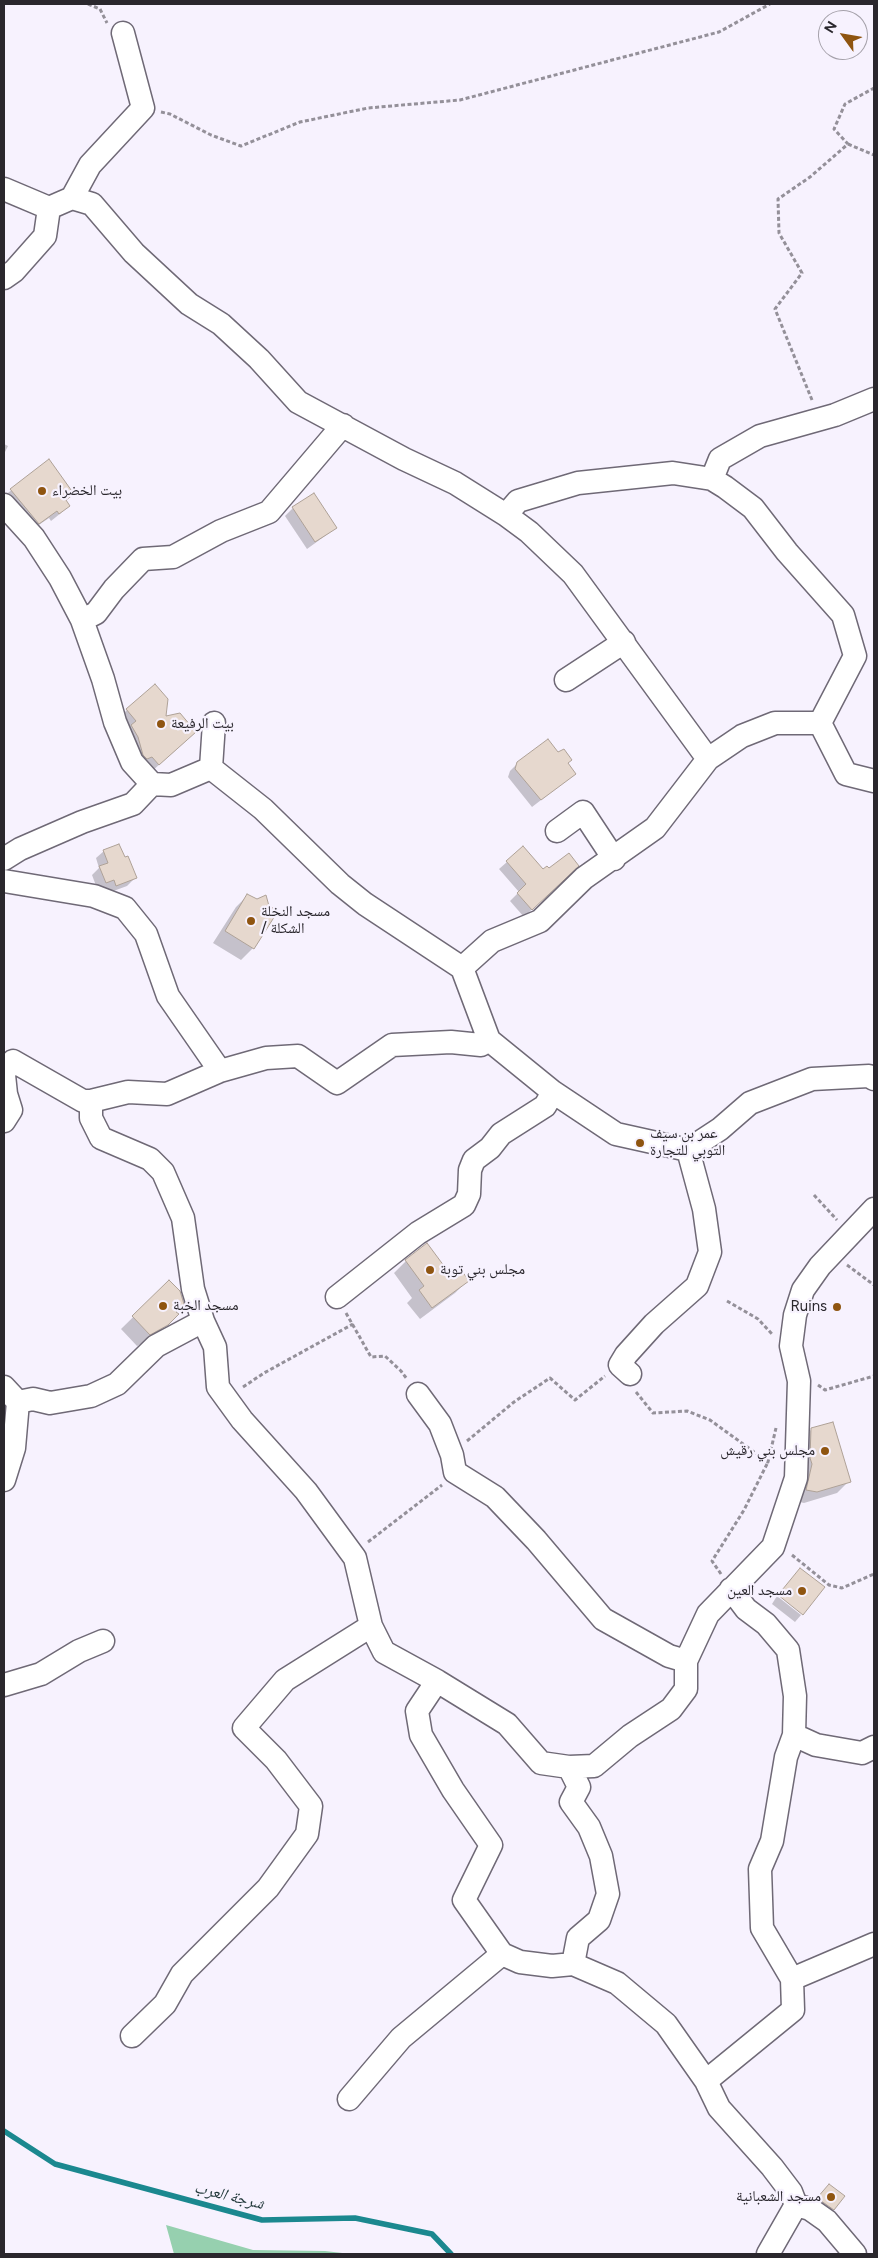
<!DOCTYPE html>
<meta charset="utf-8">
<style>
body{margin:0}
#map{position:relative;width:878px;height:2258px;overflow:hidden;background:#f7f2fe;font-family:Figtree,sans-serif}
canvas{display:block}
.frame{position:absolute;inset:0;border:5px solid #2a272d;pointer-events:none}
.north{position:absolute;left:818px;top:10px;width:50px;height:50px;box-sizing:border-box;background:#f7f2fe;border:1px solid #a5a1aa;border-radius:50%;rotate:302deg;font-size:14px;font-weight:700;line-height:20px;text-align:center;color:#2a272d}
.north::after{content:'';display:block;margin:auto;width:18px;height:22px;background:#8f5510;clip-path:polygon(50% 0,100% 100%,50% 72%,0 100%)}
</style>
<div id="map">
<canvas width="878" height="2258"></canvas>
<div class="frame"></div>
<div class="north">N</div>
</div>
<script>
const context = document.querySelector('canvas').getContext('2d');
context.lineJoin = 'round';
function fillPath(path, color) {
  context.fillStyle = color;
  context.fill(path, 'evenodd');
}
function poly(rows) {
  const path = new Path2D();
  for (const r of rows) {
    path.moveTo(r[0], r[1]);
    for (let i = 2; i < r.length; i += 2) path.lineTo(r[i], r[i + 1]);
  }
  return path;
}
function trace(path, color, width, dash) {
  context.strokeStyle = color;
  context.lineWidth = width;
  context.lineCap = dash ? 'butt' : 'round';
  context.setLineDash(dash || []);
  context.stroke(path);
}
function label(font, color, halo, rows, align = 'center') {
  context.font = font + ' Figtree,"Noto Naskh Arabic",sans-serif';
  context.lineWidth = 4.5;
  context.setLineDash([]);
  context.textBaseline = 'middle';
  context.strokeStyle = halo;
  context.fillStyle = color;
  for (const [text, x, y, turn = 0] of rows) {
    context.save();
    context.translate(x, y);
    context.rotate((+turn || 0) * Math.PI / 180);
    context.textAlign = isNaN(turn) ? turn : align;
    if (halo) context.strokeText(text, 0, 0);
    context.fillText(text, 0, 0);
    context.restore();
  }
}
fillPath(poly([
 [166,2225,253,2250,325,2251,351,2254,174,2254]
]), '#96d0af');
fillPath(poly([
 [4,444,8,446,4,454],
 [49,461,73,494,65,501,68,505,61,513,51,521,49,518,30,531,4,496],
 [293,508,336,528,307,549,285,516],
 [127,710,165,717,187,740,151,772,119,718],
 [518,763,567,763,575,774,532,807,508,777,510,771],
 [104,851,124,859,135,878,127,886,108,893,106,888,98,891,92,875,99,868,96,858],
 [507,862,543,871,577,866,524,917,510,901,519,892,499,869],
 [248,895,253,948,241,960,213,943,236,907],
 [406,1261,449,1275,467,1281,455,1293,420,1319,407,1303,412,1298,394,1273],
 [169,1282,175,1312,177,1314,155,1336,137,1346,121,1329],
 [811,1430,849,1481,837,1493,804,1503,795,1501,799,1442],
 [777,1596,801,1615,795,1622,772,1604],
 [826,2189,833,2209,829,2213,815,2202]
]), '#0003');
trace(poly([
 [4,2131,55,2164,262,2220,355,2218,432,2234,451,2254]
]), '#1b888f', 5.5);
const building = poly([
 [49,459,74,494,66,500,70,506,59,514,57,511,39,524,10,489,49,459],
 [314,493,337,528,315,542,292,507,314,493],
 [155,684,168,699,166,716,180,713,196,732,159,765,152,757,147,759,143,755,138,737,131,725,136,721,126,709,155,684],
 [548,739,558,752,564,749,572,760,568,763,576,774,541,800,515,769,517,762,548,739],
 [119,844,125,857,128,856,137,878,116,886,114,880,106,883,99,866,108,863,103,850,119,844],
 [523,846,543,869,547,866,549,868,569,853,579,866,532,910,517,893,526,884,506,861,523,846],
 [247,894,257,899,266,895,269,906,278,911,254,949,225,931,247,894],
 [427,1243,450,1274,459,1267,469,1281,432,1308,419,1290,424,1286,405,1260,427,1243],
 [169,1280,180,1291,184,1304,176,1312,179,1314,168,1325,150,1335,132,1316,169,1280],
 [833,1422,851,1482,817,1492,806,1490,812,1464,810,1458,811,1428,833,1422],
 [800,1568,825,1587,803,1615,778,1595,800,1568],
 [829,2184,845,2196,834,2210,817,2198,829,2184]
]);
fillPath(building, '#e6d8ce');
trace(building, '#aea197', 1);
const minor = poly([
 [4,189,49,208,72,198,92,204,134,253,189,304,221,324,259,359,298,402,404,459,455,483,506,515,529,532,573,574,708,759,742,736,775,723,820,723,846,774,874,781],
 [72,198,90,165,143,108,123,33],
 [4,278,14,271,45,236,49,208],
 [712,479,720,459,760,436,835,415,874,399],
 [4,505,34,538,60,578,82,620,103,679,115,722,132,762,152,784,171,785,211,768,263,809,340,884,365,904,462,968,492,941,540,921,584,878,655,828,708,759],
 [506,515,518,501,578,483,673,473,712,479,725,487,753,508,787,552,843,615,855,656,820,723],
 [82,620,96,613,114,589,143,559,173,557,221,531,269,512,343,425],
 [566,680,624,642],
 [211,768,214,723],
 [557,831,583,812,614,859],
 [4,859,20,849,82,822,133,804,152,784],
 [4,881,94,896,125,908,146,934,168,996,220,1071],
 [462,968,489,1040,553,1092,616,1134,688,1150,720,1129,750,1103,812,1079,869,1076,874,1079],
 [489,1040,481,1045,451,1042,392,1045,337,1083,298,1056,266,1058,220,1071,167,1094,128,1092,91,1101,91,1118,101,1138,150,1159,163,1172,183,1218,193,1289,203,1321,215,1347,218,1387,242,1420,306,1491,355,1558,371,1626,384,1652,437,1681,507,1724,541,1763,569,1767,594,1766,630,1736,671,1709,686,1689,686,1661],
 [4,1072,13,1061,83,1101,91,1101],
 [4,1075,6,1094,11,1110,4,1121],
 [337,1297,418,1233,464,1205,469,1194,470,1170,474,1160,490,1148,501,1134,545,1106,553,1092],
 [630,1374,620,1365,626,1355,654,1324,697,1286,710,1252,704,1209,688,1150],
 [4,1387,18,1402,14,1448,4,1480],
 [418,1394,440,1424,452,1455,455,1472,495,1497,536,1540,603,1619,669,1656,686,1661,708,1614,773,1547,796,1478,799,1381,791,1346,795,1315,803,1290,820,1266,874,1209],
 [18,1402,33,1399,50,1403,91,1396,117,1384,156,1346,203,1321],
 [437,1681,417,1711,421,1735,453,1790,491,1845,464,1900,502,1954],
 [4,1685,41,1674,79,1651,103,1641],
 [794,1735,816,1745,862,1753,874,1747],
 [569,1767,579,1787,571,1802,589,1827,601,1856,608,1894,599,1920,578,1938,573,1964],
 [792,1979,874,1944],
 [132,2036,165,2004,182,1974,268,1888,307,1834,311,1806,276,1760,244,1728,285,1680,371,1626],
 [706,2081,793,2010,792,1979,762,1928,760,1869,772,1841,786,1757,794,1735,795,1696,788,1650,766,1624,746,1609,731,1589],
 [349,2099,401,2038,502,1954,520,1962,552,1966,573,1964,617,1983,666,2024,706,2081,719,2108,772,2167,791,2192,796,2205,768,2254],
 [796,2205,810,2209,827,2221,855,2254]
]);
trace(minor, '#6f6976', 25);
trace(poly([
 [88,4,100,9,107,23],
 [161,112,170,114,211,135,241,146,300,122,368,108,460,100,719,32,770,4],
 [848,144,874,155],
 [812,400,775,309,802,273,779,233,778,199,810,177,848,144,834,129,845,104,874,88],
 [814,1195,837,1220],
 [847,1265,874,1285],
 [727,1301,758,1319,772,1334],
 [346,1313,371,1357,385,1356,401,1371,407,1379],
 [818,1385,825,1390,874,1376],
 [243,1387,264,1373,353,1324],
 [636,1392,653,1413,687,1411,710,1420,768,1462,776,1428],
 [467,1441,514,1402,550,1378,575,1400,605,1376],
 [368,1542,442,1485],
 [792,1555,829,1585,842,1588,874,1574],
 [721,1574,712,1561,744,1510,768,1462]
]), '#949099', 3, [4, 2.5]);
trace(minor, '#fff', 22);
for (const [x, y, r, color] of [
 [42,491,5,"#8f5510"],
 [161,724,5,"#8f5510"],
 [251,921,5,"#8f5510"],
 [640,1143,5,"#8f5510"],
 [430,1270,5,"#8f5510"],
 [163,1306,5,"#8f5510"],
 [837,1307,5,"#8f5510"],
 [825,1451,5,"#8f5510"],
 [802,1591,5,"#8f5510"],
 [831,2197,5,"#8f5510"]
]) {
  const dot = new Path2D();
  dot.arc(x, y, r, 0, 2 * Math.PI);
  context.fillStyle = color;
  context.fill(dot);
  trace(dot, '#f7f2fe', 2);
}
label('15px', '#2a272d', '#f7f2fe', [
 ["بيت الخضراء",52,491],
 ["بيت الرفيعة",171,724],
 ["مسجد النخلة",261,912],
 ["/ الشكلة",261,929],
 ["عمر بن سيف",650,1134],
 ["التوبي للتجارة",650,1151],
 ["مجلس بني توبة",440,1270],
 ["مسجد الخبة",173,1306],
 ["Ruins",827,1307,"right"],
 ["مجلس بني رقيش",815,1451,"right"],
 ["مسجد العين",792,1591,"right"],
 ["مسجد الشعبانية",821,2197,"right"]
], 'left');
label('italic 16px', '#1e3537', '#f7f2fe', [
 ["شرجة العرب",229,2196,14]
]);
</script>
